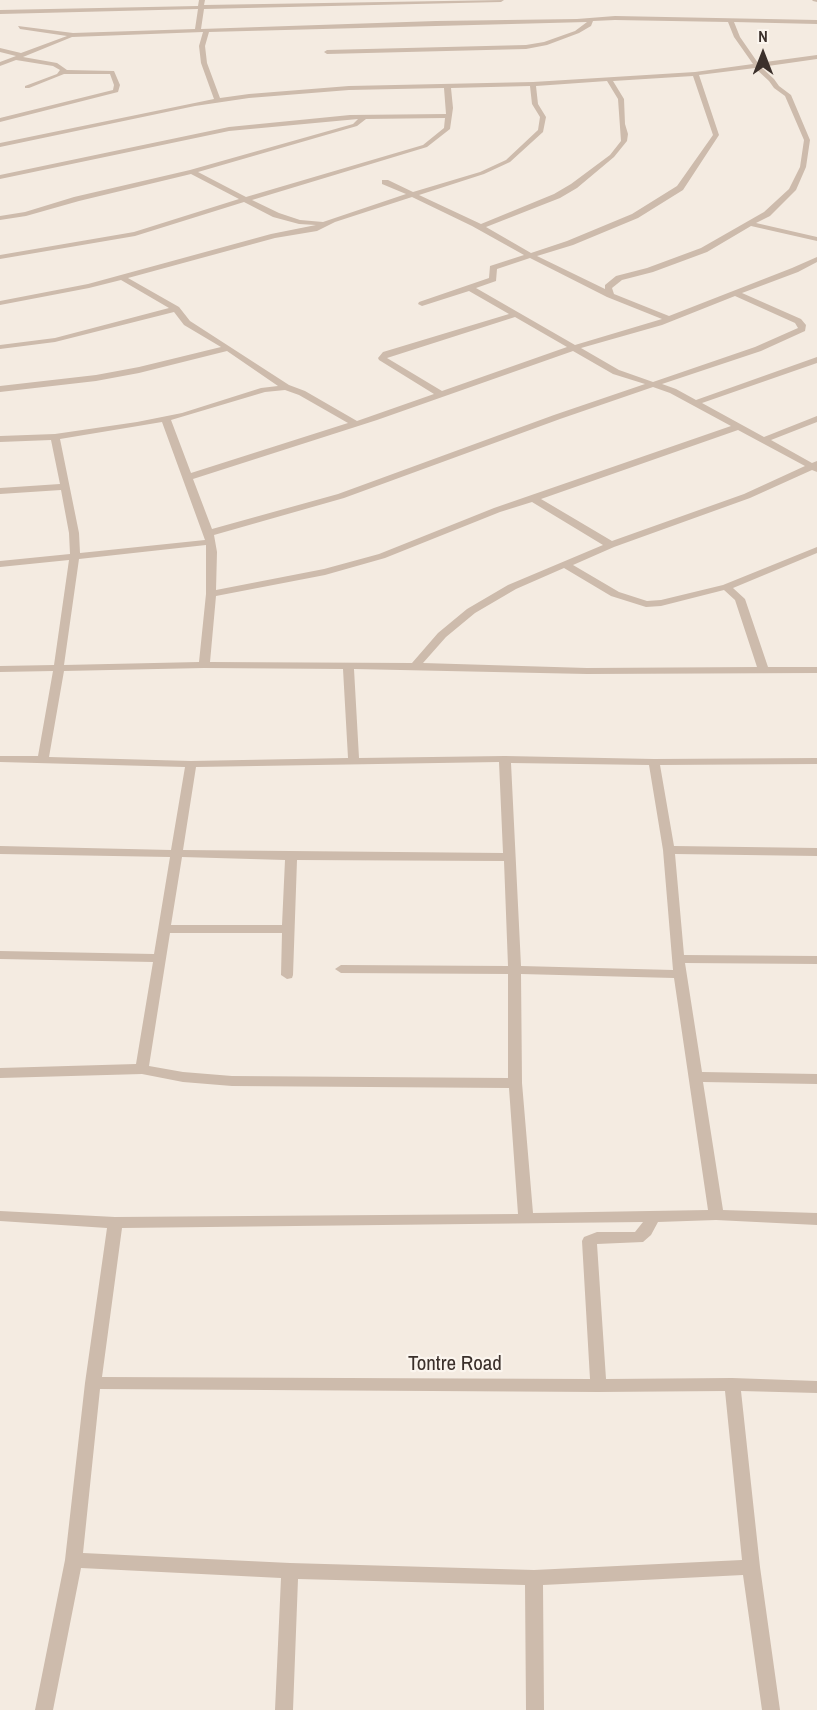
<!DOCTYPE html>
<style>
body{margin:0}
#map{position:relative;width:817px;height:1710px;overflow:hidden;background:#f4ebe1;font-family:"Archivo Narrow",sans-serif}
canvas{display:block}
.north{position:absolute;left:733px;top:24px;width:60px;height:60px;-webkit-text-stroke:4px #fbf5ee;paint-order:stroke;rotate:0deg;font-size:16px;font-weight:700;line-height:24px;text-align:center;color:#3b302b}
.north::after{content:'';display:block;margin:auto;width:21px;height:27px;background:#3b302b;clip-path:polygon(50% 0,100% 100%,50% 72%,0 100%)}
</style>
<div id="map">
<canvas width="817" height="1710"></canvas>
<div class="north">N</div>
</div>
<script>
const context = document.querySelector('canvas').getContext('2d');
context.lineJoin = 'round';
function poly(rows) {
  const path = new Path2D();
  for (const r of rows) {
    path.moveTo(r[0], r[1]);
    for (let i = 2; i < r.length; i += 2) path.lineTo(r[i], r[i + 1]);
  }
  return path;
}
function fillPath(path, color) {
  context.fillStyle = color;
  context.fill(path, 'evenodd');
}
function label(font, color, halo, rows, align = 'center') {
  context.font = font + ' "Archivo Narrow",sans-serif';
  context.lineWidth = 4.5;
  context.setLineDash([]);
  context.textBaseline = 'middle';
  context.strokeStyle = halo;
  context.fillStyle = color;
  for (const [text, x, y, turn = 0] of rows) {
    context.save();
    context.translate(x, y);
    context.rotate((+turn || 0) * Math.PI / 180);
    context.textAlign = isNaN(turn) ? turn : align;
    if (halo) context.strokeText(text, 0, 0);
    context.fillText(text, 0, 0);
    context.restore();
  }
}
fillPath(poly([
 [199,0,205,0,204,5,504,0,501,2,204,9,201,29,436,21,577,19,615,16,817,20,817,24,734,22,740,37,758,63,817,55,817,59,761,67,774,79,779,86,791,95,810,140,806,167,796,190,770,216,756,223,817,237,817,241,751,226,707,252,653,272,622,280,612,288,614,294,669,316,792,268,817,257,817,262,798,272,742,293,801,319,806,325,805,331,761,351,662,384,676,389,696,400,817,357,817,363,702,403,764,437,817,416,817,422,771,440,812,463,817,461,817,472,812,470,750,498,614,547,573,565,619,592,647,601,661,600,723,585,817,547,817,553,733,588,745,599,768,667,817,667,817,673,587,674,354,669,359,758,505,756,654,759,817,758,817,764,660,765,674,846,817,848,817,856,675,854,684,955,817,956,817,964,685,963,702,1072,817,1074,817,1084,703,1082,723,1210,817,1213,817,1225,716,1220,658,1222,651,1235,643,1242,597,1244,606,1379,732,1378,817,1381,817,1393,741,1391,760,1567,780,1710,762,1710,743,1575,543,1585,544,1710,526,1710,525,1585,298,1579,293,1710,275,1710,281,1578,81,1568,53,1710,35,1710,65,1560,85,1383,107,1228,0,1221,0,1211,115,1217,518,1214,509,1088,232,1086,183,1082,142,1074,0,1078,0,1068,136,1064,153,962,0,959,0,951,154,954,170,857,0,854,0,846,171,850,185,767,0,762,0,756,38,756,53,671,0,672,0,666,54,665,69,560,0,567,0,561,70,554,69,533,61,490,0,494,0,488,60,484,51,440,0,442,0,436,55,434,137,422,182,413,261,388,278,386,227,351,139,373,96,381,0,392,0,386,96,375,139,367,221,347,184,325,174,312,55,342,0,349,0,345,55,338,169,308,121,280,89,288,0,305,0,301,88,284,271,234,316,225,299,224,273,217,244,202,135,236,0,259,0,255,134,232,239,199,191,174,79,201,26,216,0,220,0,216,25,212,74,197,190,170,353,124,358,119,229,131,0,179,0,175,229,127,350,115,446,114,444,88,349,90,249,98,195,106,0,147,0,143,214,99,201,63,199,46,203,32,72,37,23,57,57,63,67,70,114,71,120,85,118,92,0,122,0,118,113,90,114,85,110,74,64,74,29,88,25,88,25,86,57,74,60,70,53,66,16,60,0,66,0,62,16,56,0,52,0,48,21,53,67,36,20,29,18,26,73,33,195,29,198,9,0,14,0,10,198,6,199,0],
 [615,20,728,22,734,37,753,64,695,72,533,82,349,86,249,94,220,98,207,63,205,46,209,32,587,22,575,31,544,42,526,45,327,50,324,52,327,54,526,49,547,45,579,33,591,26,593,21,615,20],
 [755,68,769,81,774,88,785,96,804,140,800,167,789,189,764,212,701,248,647,268,616,276,605,285,605,289,537,256,573,245,638,218,683,190,719,135,699,75,755,68],
 [693,76,713,135,677,186,632,214,567,241,531,253,486,227,560,198,577,188,614,157,627,141,628,134,625,124,624,99,613,81,693,76],
 [607,81,618,99,621,141,610,155,571,184,554,194,481,224,419,195,484,174,510,162,543,132,546,117,538,104,536,86,607,81],
 [530,86,532,104,540,117,538,130,506,160,480,172,413,192,388,180,382,180,382,184,406,194,323,222,300,220,279,213,252,200,427,147,450,129,453,108,451,88,530,86],
 [445,118,444,128,423,145,246,197,198,172,357,126,366,119,445,118],
 [412,197,472,226,524,255,490,266,489,278,419,302,418,304,422,306,469,291,509,314,383,352,378,358,379,360,434,394,357,421,305,391,289,385,190,321,179,307,128,278,275,238,317,231,335,222,412,197],
 [530,258,607,297,662,319,575,345,476,288,496,281,497,269,530,258],
 [735,296,795,323,798,328,755,347,653,382,619,370,581,348,662,325,735,296],
 [515,317,567,347,442,391,387,358,515,317],
 [573,351,613,374,645,384,554,415,338,494,212,529,193,479,377,420,573,351],
 [653,387,670,393,731,426,494,508,379,554,324,569,216,590,217,552,214,535,344,498,560,419,653,387],
 [285,390,299,395,348,423,191,473,171,420,265,392,285,390],
 [162,422,205,540,80,553,79,533,60,439,162,422],
 [738,430,805,466,744,494,612,541,541,499,738,430],
 [532,502,603,545,508,585,467,609,438,633,412,663,210,662,216,596,325,575,385,558,500,512,532,502],
 [206,545,206,594,199,662,64,665,79,559,206,545],
 [564,568,611,596,646,607,661,606,724,590,735,600,757,667,587,668,423,663,446,637,475,613,516,589,564,568],
 [204,668,343,669,348,758,191,761,49,757,64,671,204,668],
 [499,762,503,853,183,850,196,767,499,762],
 [511,763,649,765,663,850,673,970,521,966,511,763],
 [182,857,285,860,282,925,171,925,182,857],
 [297,860,504,861,508,966,341,965,335,969,341,973,508,974,508,1078,232,1076,183,1072,149,1066,170,933,282,933,281,975,287,979,292,978,293,975,297,860],
 [521,974,674,978,708,1210,533,1213,522,1083,521,974],
 [643,1222,635,1232,597,1232,584,1237,582,1241,590,1379,102,1377,122,1228,643,1222],
 [100,1389,598,1392,725,1391,742,1560,534,1570,290,1563,83,1553,100,1389],
 [812,0,817,0,817,2,813,1,812,0]
]), '#cdbbac');
label('21px', '#3b302b', '#fbf5ee', [
 ["Tontre Road",455,1364]
]);
</script>
